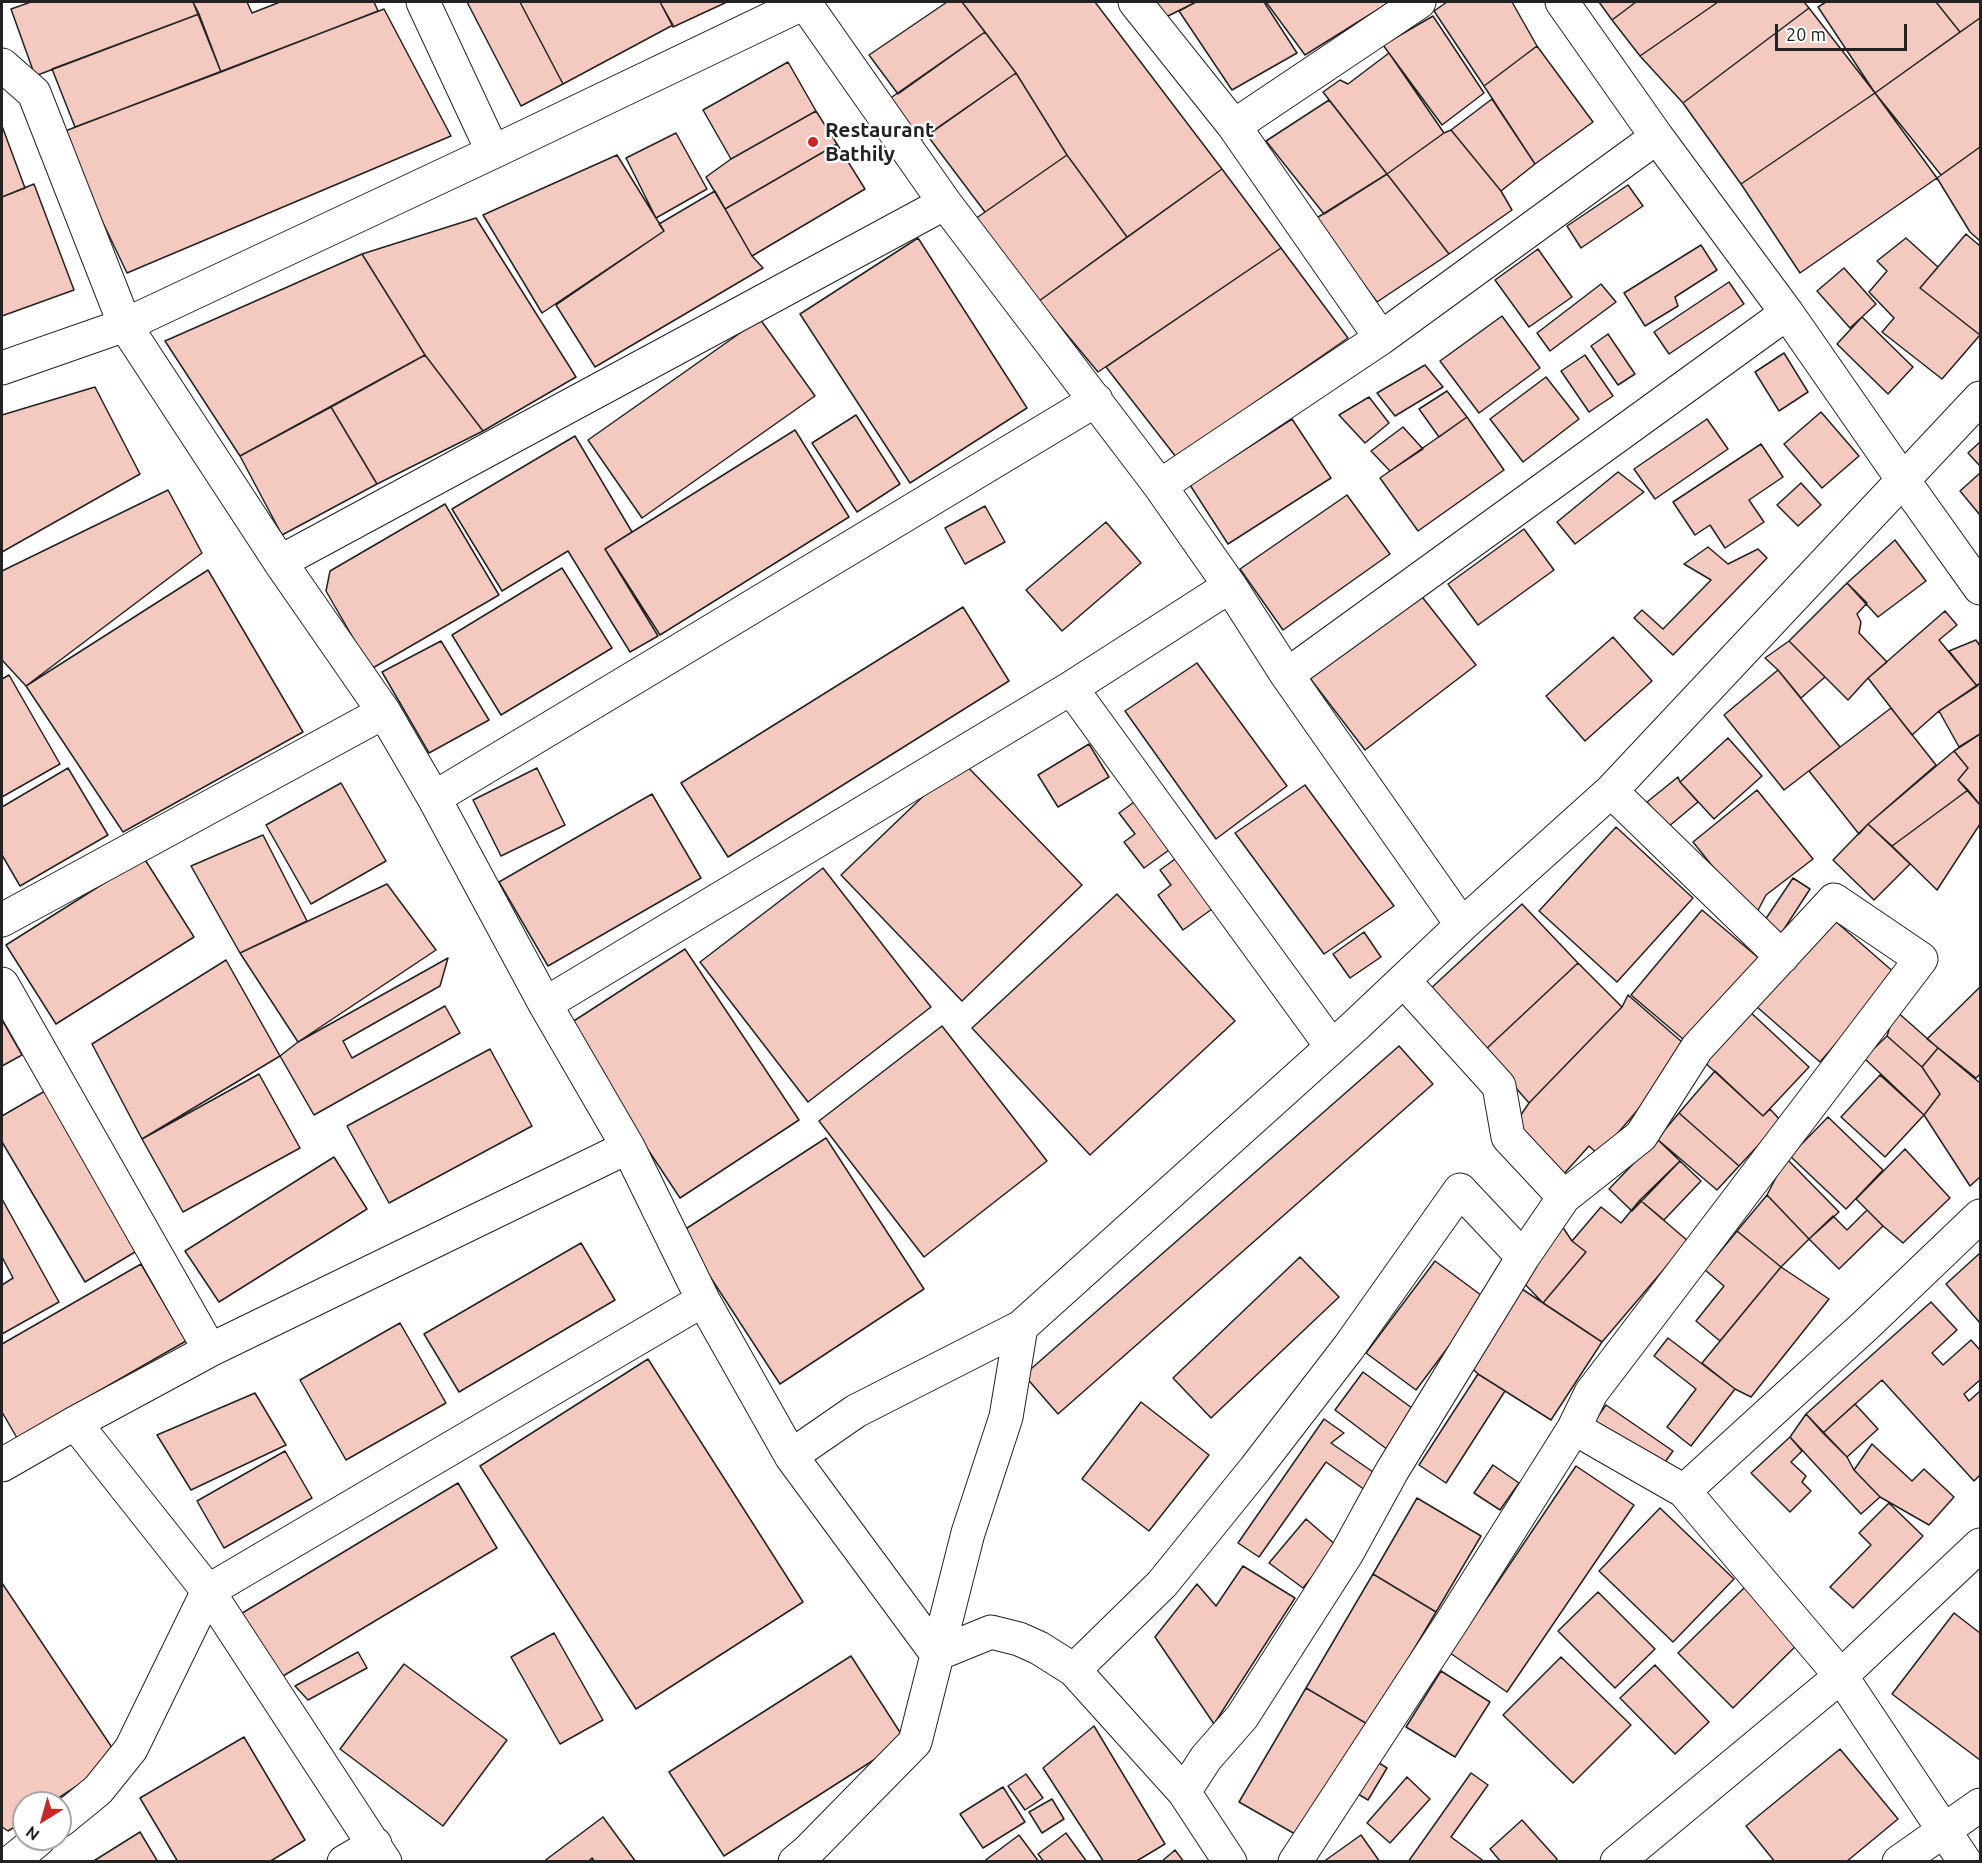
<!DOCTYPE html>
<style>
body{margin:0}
#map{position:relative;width:1982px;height:1863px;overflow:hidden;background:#fff;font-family:Ubuntu,sans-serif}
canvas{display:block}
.frame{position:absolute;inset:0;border:3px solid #222;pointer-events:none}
.north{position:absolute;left:12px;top:1791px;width:60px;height:60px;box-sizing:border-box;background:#fff;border:2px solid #a7a7a7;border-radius:50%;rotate:217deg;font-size:16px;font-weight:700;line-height:24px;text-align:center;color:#222}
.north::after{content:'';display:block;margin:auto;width:21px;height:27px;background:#c62828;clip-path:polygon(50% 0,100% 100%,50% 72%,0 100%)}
.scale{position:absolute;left:1775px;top:24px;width:132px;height:27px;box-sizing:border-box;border:3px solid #222;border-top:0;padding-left:8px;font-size:18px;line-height:21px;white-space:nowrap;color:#222;-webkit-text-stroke:4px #fff;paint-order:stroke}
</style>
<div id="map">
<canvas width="1982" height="1863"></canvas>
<div class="frame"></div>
<div class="north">N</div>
<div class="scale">20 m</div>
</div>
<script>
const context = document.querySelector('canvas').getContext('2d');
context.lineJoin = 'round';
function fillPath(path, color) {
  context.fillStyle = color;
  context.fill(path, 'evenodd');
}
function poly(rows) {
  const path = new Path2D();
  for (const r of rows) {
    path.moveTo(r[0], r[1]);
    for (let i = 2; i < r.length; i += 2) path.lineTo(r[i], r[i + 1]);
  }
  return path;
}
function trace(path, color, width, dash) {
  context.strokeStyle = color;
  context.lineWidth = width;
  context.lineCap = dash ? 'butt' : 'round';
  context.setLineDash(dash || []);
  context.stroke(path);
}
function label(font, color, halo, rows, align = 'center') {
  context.font = font + ' Ubuntu,sans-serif';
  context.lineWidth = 4.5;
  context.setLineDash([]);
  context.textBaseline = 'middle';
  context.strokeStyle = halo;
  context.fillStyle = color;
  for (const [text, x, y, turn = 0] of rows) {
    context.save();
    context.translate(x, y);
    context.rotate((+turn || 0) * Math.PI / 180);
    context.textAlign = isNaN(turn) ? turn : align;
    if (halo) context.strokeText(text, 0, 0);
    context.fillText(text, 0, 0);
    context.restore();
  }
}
const building = poly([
 [31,2,193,2,199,14,35,76,11,9,31,2],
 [193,2,247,2,252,13,280,2,374,2,378,11,221,72,193,2],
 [467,2,520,2,563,84,521,106,467,2],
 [520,2,660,2,673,25,563,84,520,2],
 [660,2,727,2,673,27,660,2],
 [947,2,962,2,985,32,898,94,869,55,947,2],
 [962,2,1095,2,1222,169,1127,237,1067,155,1016,73,962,2],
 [1143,2,1196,2,1156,22,1143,2],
 [1196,2,1264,2,1297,53,1232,90,1179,11,1196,2],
 [1266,2,1390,2,1305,55,1266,2],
 [1447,2,1512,2,1537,46,1484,86,1434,11,1447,2],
 [1599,2,1636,2,1612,20,1599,2],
 [1636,2,1718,2,1640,56,1612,20,1636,2],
 [1718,2,1804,2,1809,8,1683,103,1640,56,1718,2],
 [1826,2,1936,2,1960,32,1875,93,1818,7,1826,2],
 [1936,2,1980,2,1980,18,1960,32,1936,2],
 [1809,8,1875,93,1741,184,1683,103,1809,8],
 [384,9,451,136,127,273,60,133,384,9],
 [199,14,221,72,75,127,52,69,199,14],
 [1433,16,1484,93,1442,125,1383,45,1433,16],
 [1980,18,1980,147,1941,175,1875,93,1980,18],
 [985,32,1016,73,921,140,889,99,985,32],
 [1537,46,1593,122,1535,164,1484,86,1537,46],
 [1389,53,1444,133,1387,174,1323,92,1340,80,1348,84,1389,53],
 [788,62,816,111,731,159,703,110,788,62],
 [1016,73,1067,155,985,212,927,135,1016,73],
 [1875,93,1937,178,1800,273,1741,184,1875,93],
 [1492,99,1535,164,1501,191,1451,130,1492,99],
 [1329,100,1387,174,1324,214,1266,141,1329,100],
 [816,111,837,144,725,209,706,177,731,159,816,111],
 [2,126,25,188,2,197,2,126],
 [1451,130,1501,191,1512,210,1449,254,1387,174,1444,133,1451,130],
 [676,133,707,189,656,218,626,158,676,133],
 [837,144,865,189,752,256,725,209,837,144],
 [1980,147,1980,241,1970,232,1937,178,1980,147],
 [617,155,664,231,542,313,483,215,617,155],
 [1067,155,1127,237,1039,301,975,219,1067,155],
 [1222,169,1281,248,1098,372,1039,301,1222,169],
 [1387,174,1449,254,1377,302,1315,219,1387,174],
 [34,184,74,290,2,316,2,197,34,184],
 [1628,185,1643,206,1581,248,1567,226,1628,185],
 [715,191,752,256,763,268,595,367,556,305,664,231,659,224,715,191],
 [476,218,576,377,483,431,425,355,362,254,476,218],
 [1966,234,1980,246,1980,335,1920,288,1966,234],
 [918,238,1027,408,910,483,800,314,918,238],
 [1906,238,1938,267,1920,288,1980,335,1942,379,1882,332,1894,318,1869,292,1887,271,1877,261,1906,238],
 [1701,245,1717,270,1675,297,1678,306,1645,326,1624,293,1701,245],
 [1281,248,1348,338,1176,457,1106,367,1281,248],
 [1538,249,1572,297,1529,327,1495,280,1538,249],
 [362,254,425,355,240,456,165,341,362,254],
 [1844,268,1876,304,1850,328,1817,291,1844,268],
 [1729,282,1744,304,1669,354,1654,332,1729,282],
 [1601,284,1616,302,1550,351,1537,333,1601,284],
 [1502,316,1540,368,1479,413,1440,361,1502,316],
 [1862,317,1913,367,1888,394,1837,344,1862,317],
 [760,319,815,396,642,518,588,440,760,319],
 [1608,334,1635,374,1618,385,1591,346,1608,334],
 [1784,353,1808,392,1779,411,1755,372,1784,353],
 [425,355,483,431,377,484,331,407,425,355],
 [1585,355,1613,396,1589,412,1561,371,1585,355],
 [1425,365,1443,387,1395,416,1377,393,1425,365],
 [1546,377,1579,419,1523,462,1490,419,1546,377],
 [95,387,140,474,2,552,2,415,95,387],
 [1447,391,1467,417,1439,437,1419,409,1447,391],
 [1369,397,1389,423,1365,443,1339,415,1369,397],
 [331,407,377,484,282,535,240,456,331,407],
 [1821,412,1859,456,1822,488,1784,444,1821,412],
 [856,415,900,484,857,512,812,443,856,415],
 [1467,417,1504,470,1418,531,1380,478,1467,417],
 [1292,419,1331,478,1228,544,1190,485,1292,419],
 [1707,419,1728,449,1655,499,1634,469,1707,419],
 [1403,427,1423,449,1390,471,1371,451,1403,427],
 [795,430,849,517,660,635,605,549,795,430],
 [575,436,632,532,605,549,658,636,630,652,568,551,502,591,452,509,575,436],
 [1980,442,1980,466,1968,453,1980,442],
 [1761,444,1783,477,1749,500,1764,522,1725,548,1710,525,1695,535,1673,502,1761,444],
 [1618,472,1644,492,1575,544,1557,522,1618,472],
 [1980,473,1980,515,1960,491,1980,473],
 [1801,483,1821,505,1798,526,1777,505,1801,483],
 [168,490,202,553,26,686,2,660,2,571,168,490],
 [1347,495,1390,554,1283,630,1240,569,1347,495],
 [445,504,499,595,371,669,326,591,330,571,445,504],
 [985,506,1005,542,965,564,945,528,985,506],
 [1106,522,1141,563,1062,631,1026,590,1106,522],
 [1524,529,1554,570,1478,625,1448,584,1524,529],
 [1895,540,1926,581,1878,617,1847,583,1895,540],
 [1708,547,1728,564,1758,549,1767,558,1673,655,1634,618,1642,610,1663,629,1711,580,1684,564,1708,547],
 [562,568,612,648,501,715,452,635,562,568],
 [208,570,303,732,123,832,26,686,208,570],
 [1847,583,1867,603,1857,614,1861,622,1859,633,1887,662,1868,678,1848,700,1789,641,1847,583],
 [1419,593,1476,665,1365,750,1309,677,1419,593],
 [963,607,1009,681,728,857,681,783,963,607],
 [1945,611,1957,625,1939,640,1977,686,1939,711,1912,735,1868,678,1945,611],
 [1613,637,1652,681,1585,741,1546,696,1613,637],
 [1976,640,1980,646,1980,683,1977,686,1949,651,1976,640],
 [441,641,489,720,429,753,382,672,441,641],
 [1789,641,1825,677,1801,698,1778,670,1765,658,1789,641],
 [1197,663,1287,786,1216,839,1125,711,1197,663],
 [1778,670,1840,747,1784,790,1724,715,1778,670],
 [9,675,60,764,2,797,2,679,9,675],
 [1980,683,1980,734,1959,747,1939,711,1980,683],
 [1891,708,1936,765,1868,824,1859,834,1809,771,1891,708],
 [1980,734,1980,805,1958,780,1968,768,1954,751,1980,734],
 [1728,738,1762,776,1714,819,1680,782,1728,738],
 [1089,744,1109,777,1058,807,1038,775,1089,744],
 [1954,751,1968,768,1958,780,1968,790,1892,846,1868,824,1954,751],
 [961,760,1082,885,962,1001,841,875,961,760],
 [68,768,108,835,20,886,2,855,2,807,68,768],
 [537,768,565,825,501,856,473,800,537,768],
 [1678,777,1680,782,1698,802,1668,827,1647,802,1678,777],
 [341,783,386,861,311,904,266,825,341,783],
 [1305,785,1394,906,1324,954,1235,833,1305,785],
 [1757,790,1813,859,1766,895,1754,918,1693,842,1757,790],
 [1968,790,1980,805,1980,824,1937,890,1892,846,1968,790],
 [652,794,701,878,548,966,499,882,652,794],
 [1141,797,1176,845,1144,868,1124,842,1135,834,1119,813,1141,797],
 [1868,824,1910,864,1874,900,1833,860,1868,824],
 [1616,827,1693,898,1617,982,1539,911,1616,827],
 [263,835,307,921,240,953,191,866,263,835],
 [1182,854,1219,904,1183,930,1158,895,1171,885,1160,870,1182,854],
 [144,858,194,937,56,1024,6,945,144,858],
 [823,868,931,1007,808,1102,700,962,823,868],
 [1793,878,1810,889,1777,940,1763,923,1793,878],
 [387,884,436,950,298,1042,240,953,387,884],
 [1117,894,1235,1021,1090,1155,972,1028,1117,894],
 [1522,904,1578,963,1484,1051,1428,991,1522,904],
 [1702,910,1761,960,1690,1045,1631,995,1702,910],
 [1834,920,1896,974,1820,1062,1757,1007,1834,920],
 [1364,932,1381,957,1350,978,1333,954,1364,932],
 [685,949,799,1120,680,1198,566,1026,685,949],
 [448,958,440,986,343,1041,352,1058,445,1006,460,1033,314,1115,280,1056,298,1042,448,958],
 [226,960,280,1056,142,1139,92,1044,226,960],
 [1578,963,1622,1007,1529,1103,1484,1051,1578,963],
 [1980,987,1980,1074,1976,1078,1927,1039,1980,987],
 [1628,995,1690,1049,1599,1155,1589,1146,1562,1176,1510,1131,1529,1103,1622,1007,1628,995],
 [1747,1009,1809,1067,1763,1116,1701,1059,1747,1009],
 [1895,1010,1938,1048,1922,1067,1887,1036,1895,1010],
 [2,1020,22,1055,2,1066,2,1020],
 [942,1026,1047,1161,924,1257,819,1121,942,1026],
 [1887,1036,1922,1067,1940,1094,1924,1115,1864,1058,1887,1036],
 [1399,1046,1433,1084,1058,1414,1024,1375,1399,1046],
 [1938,1048,1980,1083,1980,1177,1970,1186,1924,1115,1940,1094,1922,1067,1938,1048],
 [490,1049,532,1126,389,1203,347,1126,490,1049],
 [1715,1071,1763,1116,1770,1109,1781,1121,1739,1166,1679,1113,1715,1071],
 [259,1074,300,1148,183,1212,142,1139,259,1074],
 [1880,1075,1924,1115,1885,1157,1841,1117,1880,1075],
 [45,1091,140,1249,85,1282,2,1142,2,1116,45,1091],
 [1679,1113,1739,1166,1717,1190,1657,1139,1679,1113],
 [1828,1117,1883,1170,1846,1209,1790,1156,1828,1117],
 [826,1138,924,1289,780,1384,681,1232,826,1138],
 [1657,1139,1680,1161,1632,1211,1609,1189,1657,1139],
 [1905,1149,1950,1198,1903,1243,1883,1226,1856,1199,1905,1149],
 [334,1157,367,1209,219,1302,185,1251,334,1157],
 [1786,1158,1839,1212,1809,1239,1767,1195,1786,1158],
 [1680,1161,1701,1181,1664,1220,1640,1200,1680,1161],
 [1767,1195,1809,1239,1781,1267,1737,1231,1767,1195],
 [2,1199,59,1302,2,1334,2,1285,13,1278,2,1257,2,1199],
 [1640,1200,1688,1241,1602,1342,1543,1303,1586,1252,1572,1241,1601,1207,1621,1223,1640,1200],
 [1867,1210,1883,1226,1839,1269,1809,1239,1833,1216,1847,1230,1867,1210],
 [1562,1226,1572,1241,1586,1252,1543,1303,1518,1277,1562,1226],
 [1737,1231,1781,1267,1720,1341,1696,1321,1724,1286,1705,1270,1737,1231],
 [581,1243,615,1300,459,1392,424,1334,581,1243],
 [1980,1253,1980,1323,1946,1284,1980,1253],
 [1300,1257,1339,1297,1211,1418,1173,1378,1300,1257],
 [1435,1261,1485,1298,1416,1390,1366,1353,1435,1261],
 [141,1264,186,1341,17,1438,2,1412,2,1344,141,1264],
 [1781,1267,1829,1299,1751,1397,1735,1389,1702,1363,1781,1267],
 [1522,1289,1602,1342,1551,1420,1478,1374,1471,1367,1522,1289],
 [1931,1302,1957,1330,1932,1353,1943,1365,1971,1340,1980,1350,1980,1380,1964,1394,1969,1401,1980,1391,1980,1475,1974,1481,1882,1380,1823,1433,1806,1414,1931,1302],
 [400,1323,446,1403,346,1460,300,1380,400,1323],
 [1668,1338,1735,1389,1691,1446,1667,1427,1696,1389,1654,1356,1668,1338],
 [648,1359,803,1602,636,1709,480,1466,648,1359],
 [1363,1372,1416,1411,1388,1450,1335,1410,1363,1372],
 [1478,1374,1505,1391,1446,1483,1419,1465,1478,1374],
 [255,1393,286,1445,191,1490,157,1435,255,1393],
 [1141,1402,1209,1455,1149,1531,1082,1479,1141,1402],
 [1855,1404,1878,1429,1847,1457,1823,1433,1855,1404],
 [1606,1405,1673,1451,1660,1469,1593,1423,1606,1405],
 [1806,1414,1847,1457,1854,1470,1880,1497,1861,1514,1790,1437,1806,1414],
 [1324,1419,1344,1433,1331,1443,1376,1474,1365,1490,1326,1462,1259,1557,1238,1543,1324,1419],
 [1790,1437,1802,1451,1791,1462,1806,1476,1802,1482,1811,1491,1790,1512,1751,1473,1790,1437],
 [1872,1444,1912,1481,1924,1469,1954,1497,1929,1525,1880,1497,1854,1470,1872,1444],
 [285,1451,312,1498,224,1548,197,1501,285,1451],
 [1493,1465,1519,1483,1500,1510,1474,1493,1493,1465],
 [1576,1466,1634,1505,1507,1692,1450,1653,1576,1466],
 [458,1483,497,1548,278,1679,239,1615,458,1483],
 [1417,1498,1481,1536,1436,1612,1373,1574,1417,1498],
 [1889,1503,1923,1536,1853,1608,1830,1587,1871,1545,1859,1533,1889,1503],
 [1660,1508,1734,1579,1673,1642,1599,1571,1660,1508],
 [1306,1519,1337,1546,1303,1588,1269,1563,1306,1519],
 [1243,1566,1295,1598,1214,1724,1155,1637,1197,1584,1216,1606,1243,1566],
 [1373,1574,1436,1612,1369,1725,1306,1688,1373,1574],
 [2,1583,119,1758,51,1803,24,1803,24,1821,8,1831,2,1827,2,1583],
 [1745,1587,1800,1642,1733,1708,1678,1653,1745,1587],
 [1598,1592,1655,1649,1615,1688,1558,1631,1598,1592],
 [1954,1613,1980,1633,1980,1760,1892,1694,1954,1613],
 [554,1633,603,1720,560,1744,511,1657,554,1633],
 [358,1652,367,1668,308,1700,295,1686,358,1652],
 [851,1656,905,1740,724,1856,669,1772,851,1656],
 [1561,1657,1631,1725,1573,1783,1503,1715,1561,1657],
 [404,1664,507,1740,443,1826,340,1749,404,1664],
 [1655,1665,1709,1722,1675,1754,1620,1698,1655,1665],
 [1441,1671,1490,1702,1455,1757,1406,1727,1441,1671],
 [1306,1688,1369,1725,1302,1838,1239,1802,1306,1688],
 [1094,1726,1165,1844,1135,1862,1104,1862,1043,1768,1094,1726],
 [244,1737,305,1840,269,1862,178,1862,140,1798,244,1737],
 [1840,1749,1898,1819,1846,1862,1775,1862,1746,1826,1840,1749],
 [1373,1759,1387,1768,1368,1800,1353,1791,1373,1759],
 [1471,1773,1488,1785,1451,1837,1485,1862,1408,1862,1471,1773],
 [1026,1774,1043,1798,1025,1810,1008,1786,1026,1774],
 [1407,1777,1430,1799,1390,1843,1367,1823,1407,1777],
 [1003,1787,1025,1822,983,1848,960,1814,1003,1787],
 [1052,1799,1064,1819,1042,1833,1029,1812,1052,1799],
 [603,1817,636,1862,595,1862,592,1858,588,1862,543,1862,603,1817],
 [1522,1820,1557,1859,1555,1862,1501,1862,1490,1849,1522,1820],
 [140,1832,158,1862,92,1862,140,1832],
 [1066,1833,1087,1862,1044,1862,1038,1854,1066,1833],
 [1019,1835,1039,1862,983,1862,1019,1835],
 [1361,1835,1380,1862,1323,1862,1361,1835],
 [1175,1850,1184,1862,1161,1862,1175,1850]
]);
fillPath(building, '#f3c9c0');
trace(building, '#222', 1.5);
const street = poly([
 [423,2,493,152],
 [1135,2,1234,126,1381,338],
 [1562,2,1657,137,1787,313,1903,480,1980,588],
 [2,65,34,93,125,325,280,562,384,712,434,798,545,1004,628,1147,703,1300,791,1456,937,1654,991,1632,1019,1639,1039,1648,1074,1670,1184,1792,1230,1862],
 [1234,126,1419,2],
 [2,368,125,325,493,152,806,2],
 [1160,486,1381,338,1657,137],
 [280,562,945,203],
 [1287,675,1787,313],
 [1071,688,1332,1047],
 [1611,791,1782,957],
 [434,798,1096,400],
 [2,920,384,712],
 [1462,925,1611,791,1980,398],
 [1404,981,1499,1086,1508,1137,1564,1197],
 [2,984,210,1350],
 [545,1004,1071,688,1230,586],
 [75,1423,208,1591,385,1862],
 [1574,1428,1684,1491],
 [791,1456,856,1411,1021,1327,1353,1028,1462,925,1287,675,1230,586,1160,486,945,203,804,2],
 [2,1465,75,1423,210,1350,628,1147],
 [1074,1670,1162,1584,1255,1469,1349,1347,1460,1190,1523,1257],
 [1184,1792,1206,1758,1242,1717,1347,1553,1392,1471,1523,1257,1564,1197,1641,1136,1697,1048,1834,900,1921,959,1591,1393,1574,1428,1453,1620,1295,1862],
 [60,1821,98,1790,131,1749,208,1591,703,1300],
 [11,1862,39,1839],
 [344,1862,375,1844],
 [795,1862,807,1852,915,1742,968,1533,1006,1417,1021,1327],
 [1617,1862,1841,1676,1980,1545],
 [1899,1862,1980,1805],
 [1965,1862,1841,1676,1684,1491,1866,1325,1980,1216]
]);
trace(street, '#222', 35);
trace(street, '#fff', 33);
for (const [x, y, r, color] of [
 [813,142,6,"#c62828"]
]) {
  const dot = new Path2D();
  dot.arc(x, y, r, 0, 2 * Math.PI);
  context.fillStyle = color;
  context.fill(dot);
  trace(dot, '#fff', 2);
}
label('bold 21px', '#222', '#fff', [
 ["Restaurant",825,130],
 ["Bathily",825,154]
], 'left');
</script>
